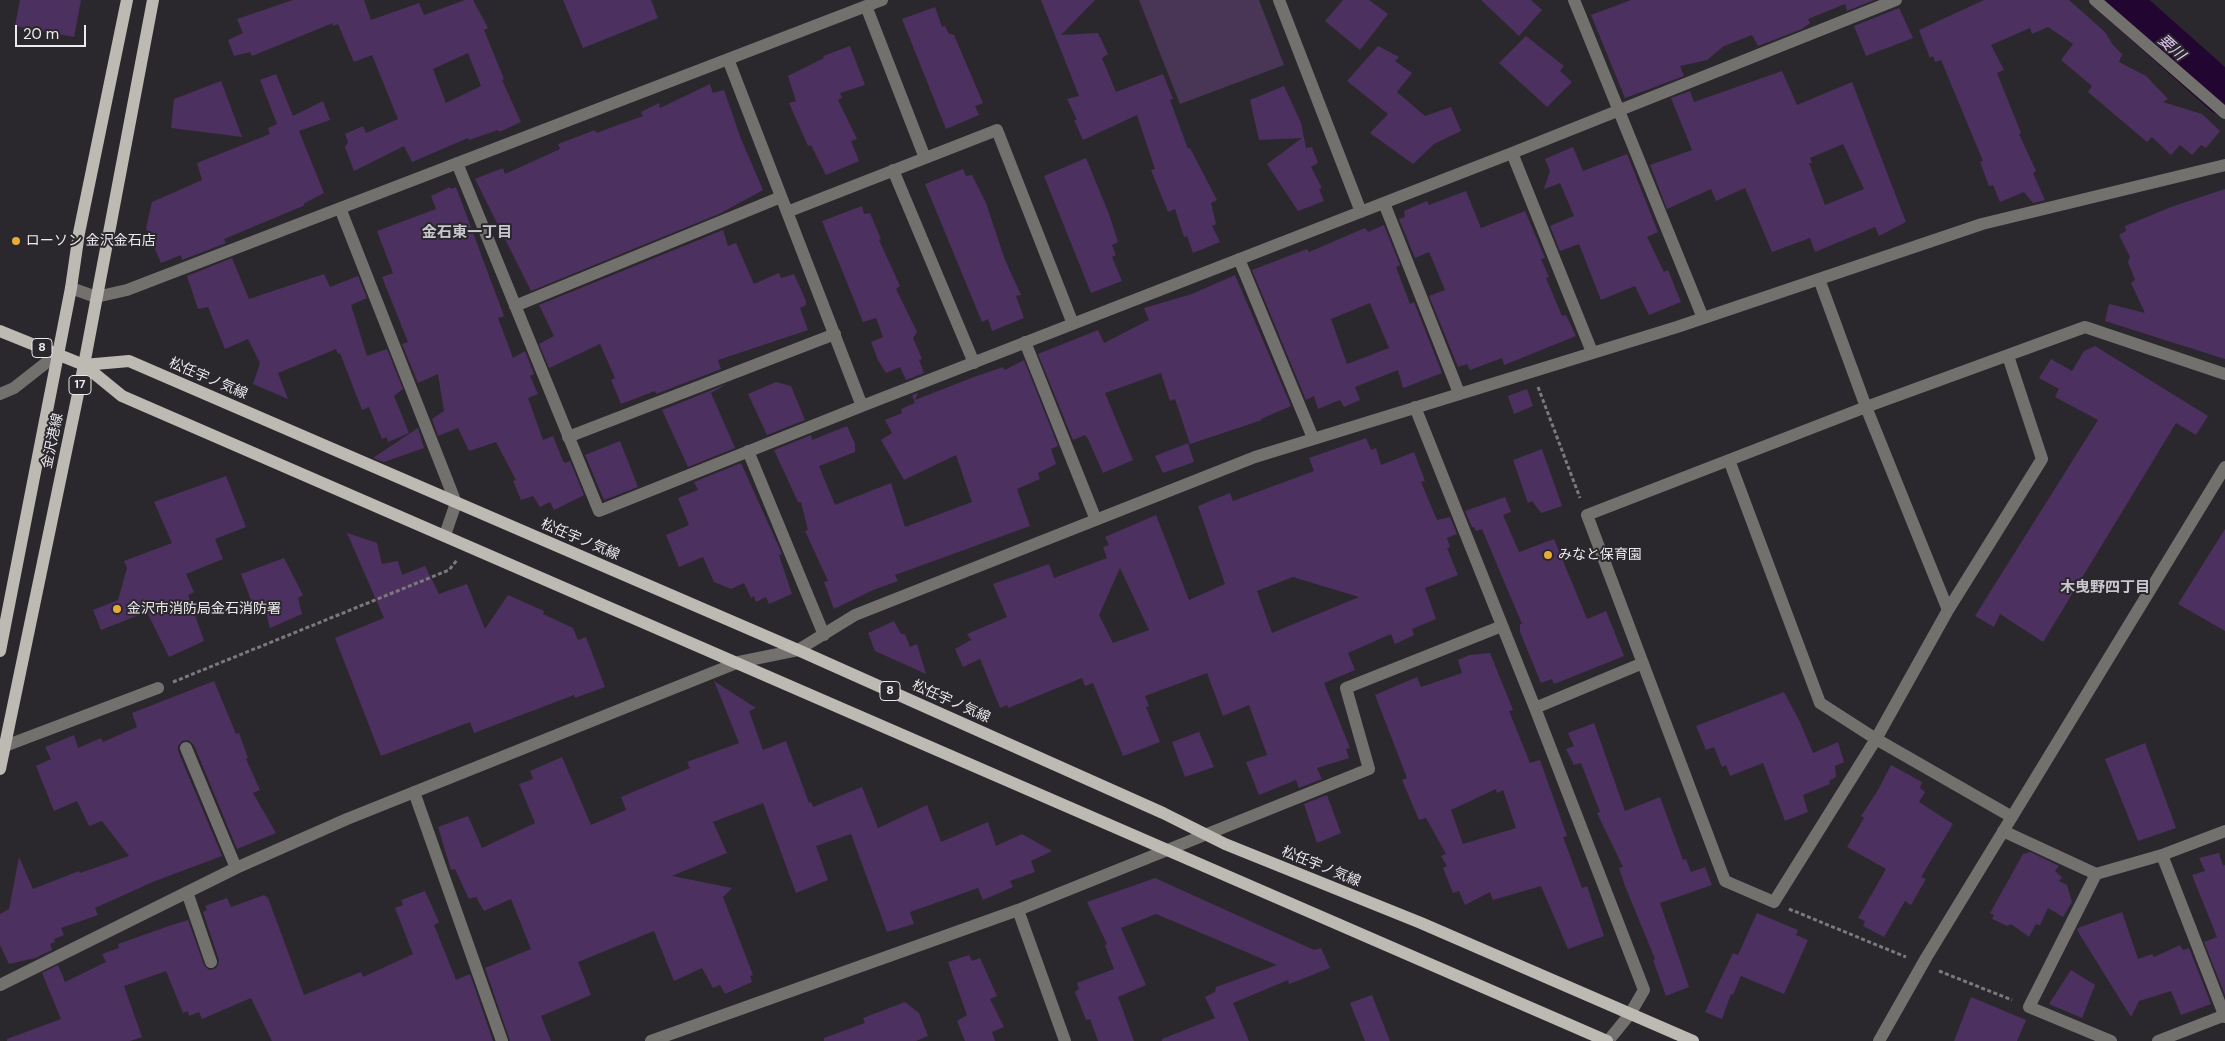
<!DOCTYPE html>
<meta charset="utf-8">
<style>
body{margin:0}
#map{position:relative;width:2225px;height:1041px;overflow:hidden;background:#2b282d;font-family:"DM Sans",sans-serif}
canvas{display:block}
.scale{position:absolute;left:15px;top:25px;width:71px;height:22px;box-sizing:border-box;border:2px solid #eceaee;border-top:0;padding-left:6px;font-size:15px;line-height:18px;white-space:nowrap;color:#eceaee;-webkit-text-stroke:4px #2b282d;paint-order:stroke}
</style>
<div id="map">
<canvas width="2225" height="1041"></canvas>
<div class="scale">20 m</div>
</div>
<script>
const context = document.querySelector('canvas').getContext('2d');
context.lineJoin = 'round';
function fillPath(path, color) {
  context.fillStyle = color;
  context.fill(path, 'evenodd');
}
function poly(rows) {
  const path = new Path2D();
  for (const r of rows) {
    path.moveTo(r[0], r[1]);
    for (let i = 2; i < r.length; i += 2) path.lineTo(r[i], r[i + 1]);
  }
  return path;
}
function trace(path, color, width, dash) {
  context.strokeStyle = color;
  context.lineWidth = width;
  context.lineCap = dash ? 'butt' : 'round';
  context.setLineDash(dash || []);
  context.stroke(path);
}
function label(font, color, halo, rows, align = 'center') {
  context.font = font + ' "DM Sans","Noto Sans JP",sans-serif';
  context.lineWidth = 4;
  context.setLineDash([]);
  context.textBaseline = 'middle';
  context.strokeStyle = halo;
  context.fillStyle = color;
  for (const [text, x, y, turn = 0] of rows) {
    context.save();
    context.translate(x, y);
    context.rotate((+turn || 0) * Math.PI / 180);
    context.textAlign = isNaN(turn) ? turn : align;
    if (halo) context.strokeText(text, 0, 0);
    context.fillText(text, 0, 0);
    context.restore();
  }
}
fillPath(poly([
 [1139,0,1259,0,1284,65,1180,104]
]), '#493556');
trace(poly([
 [2118,0,2225,95]
]), '#220531', 42);
fillPath(poly([
 [20,0,81,0,74,37,15,26],
 [293,0,364,0,371,20,419,3,424,15,465,0,473,0,488,28,484,30,504,79,502,80,521,122,499,132,498,130,469,140,468,138,412,162,404,146,354,171,345,147,348,142,345,134,363,126,366,133,398,119,372,55,354,62,338,24,333,26,333,23,252,56,250,52,234,56,228,40,243,33,237,19],
 [468,53,481,86,446,103,433,69],
 [563,0,651,0,658,18,583,48],
 [1041,0,1095,0,1061,35,1098,33,1108,54,1102,58,1116,92,1163,74,1173,99,1170,100,1188,149,1190,148,1217,200,1211,203,1216,224,1212,226,1220,242,1193,253,1187,236,1184,237,1175,209,1168,212,1151,170,1155,169,1137,115,1083,140,1074,120,1077,120,1067,99,1079,96],
 [1343,0,1369,0,1388,14,1360,50,1325,21],
 [1481,0,1531,0,1542,10,1519,36],
 [1631,0,1874,0,1847,11,1845,4,1808,19,1810,23,1802,29,1758,46,1752,35,1724,46,1707,60,1680,66,1684,76,1625,98,1591,15],
 [1984,0,2069,0,2105,32,2113,45,2122,54,2119,62,2146,76,2168,99,2163,102,2202,114,2220,131,2206,148,2201,145,2192,155,2180,145,2171,155,2152,137,2147,142,2088,92,2092,86,2061,60,2073,44,2048,27,2032,34,2030,28,1991,45,2004,70,1997,73,2021,133,2019,134,2036,171,2033,173,2045,200,2033,203,2024,192,2000,202,1993,185,1989,186,1980,162,1983,161,1941,60,1935,62,1933,56,1930,58,1919,30],
 [935,7,942,27,945,26,949,34,954,35,983,103,975,106,979,115,946,129,902,19],
 [1899,8,1913,38,1866,56,1854,26],
 [1526,36,1564,66,1560,71,1572,82,1547,107,1499,63],
 [850,46,865,85,840,93,842,98,838,100,857,139,851,141,859,161,826,175,811,145,808,146,789,103,796,101,788,76,824,58,823,56],
 [1378,46,1399,57,1395,61,1412,73,1397,92,1425,116,1451,107,1461,131,1434,144,1413,164,1370,133,1388,114,1347,81],
 [1782,71,1797,105,1852,82,1906,222,1879,236,1875,227,1815,252,1810,238,1772,252,1745,188,1716,201,1711,189,1667,209,1650,165,1692,150,1671,98,1690,91,1694,102],
 [1843,144,1864,189,1825,205,1809,163,1812,163,1810,158],
 [276,74,293,116,323,101,330,120,299,131,324,193,305,203,303,206,224,239,226,243,182,260,181,255,161,263,146,228,152,202,202,180,197,163,270,134,268,128,277,124,260,80],
 [221,81,242,137,171,128,174,99],
 [710,84,713,93,724,90,741,139,763,190,721,213,531,291,475,179,503,168,505,174,560,149,558,144,595,130,596,133,643,116,641,112,659,103,660,108],
 [1284,86,1301,123,1306,148,1312,147,1318,163,1311,167,1322,188,1319,189,1324,201,1298,211,1267,164,1302,138,1259,140,1250,100],
 [1573,147,1583,171,1627,154,1658,232,1647,237,1664,272,1668,270,1681,302,1649,315,1635,286,1601,300,1579,244,1560,251,1550,226,1574,216,1560,183,1544,189,1550,171,1545,159],
 [1086,158,1109,214,1118,242,1112,245,1116,255,1112,257,1122,281,1091,293,1044,176],
 [963,169,966,176,972,175,986,203,1005,260,1021,295,1016,296,1024,318,992,331,988,319,982,322,925,184],
 [450,187,451,189,456,187,504,316,498,318,513,358,525,351,534,374,530,376,538,394,528,398,543,440,553,436,563,461,565,463,570,461,584,495,554,510,550,502,540,507,533,496,521,500,513,481,516,480,496,442,469,451,458,428,438,436,432,419,444,411,438,374,418,383,402,344,408,342,382,277,393,273,377,231,436,209,431,196],
 [2225,189,2225,359,2105,321,2109,304,2145,313,2131,283,2135,280,2128,262,2130,257,2119,235,2126,231,2125,226,2171,207],
 [1466,191,1481,228,1525,211,1545,258,1541,259,1549,277,1546,278,1562,316,1566,315,1576,336,1504,365,1502,358,1470,370,1467,364,1458,367,1429,296,1445,290,1429,252,1415,258,1399,219,1405,217,1404,211,1427,201,1429,205],
 [862,206,864,214,870,213,881,239,879,240,900,286,896,289,917,332,913,338,922,359,919,360,924,373,906,380,900,367,886,373,878,360,871,342,883,337,876,318,863,322,822,221],
 [1384,225,1400,265,1396,267,1410,304,1414,302,1442,373,1403,388,1398,370,1355,387,1360,400,1344,407,1340,400,1318,409,1314,396,1306,400,1252,270,1307,249,1309,252,1365,228,1368,232],
 [1370,303,1389,348,1347,364,1331,319],
 [723,230,728,246,736,243,754,284,779,273,781,278,794,274,806,301,806,305,800,308,808,330,718,360,721,369,656,394,655,391,621,404,611,380,615,378,600,344,549,368,539,344,554,336,539,305],
 [232,258,249,299,324,274,330,287,358,276,367,298,351,305,367,356,387,349,403,389,394,396,409,433,388,442,387,437,382,439,369,407,362,410,340,353,338,354,336,349,278,373,288,399,253,384,260,363,248,339,225,349,208,307,198,309,187,276],
 [1235,275,1291,406,1261,419,1262,420,1190,444,1175,399,1170,401,1161,373,1105,393,1133,460,1103,473,1088,439,1085,435,1073,440,1038,354,1098,330,1104,343,1149,320,1144,308,1192,294],
 [2095,346,2208,416,2196,435,2176,423,2043,642,2000,614,1994,627,1975,616,2098,420,2055,397,2059,389,2039,378,2051,359,2072,371,2084,351],
 [1024,360,1058,446,1051,449,1056,464,1038,473,1040,479,1017,489,1030,526,895,575,898,581,873,590,834,609,824,582,828,581,805,531,808,530,801,502,798,502,774,450,811,435,812,440,847,426,855,444,855,452,819,466,835,505,891,483,905,527,972,502,956,455,904,480,881,440,892,433,885,420,902,413,901,409,915,403,912,395,918,393,915,400,974,377,1003,367,1005,370],
 [776,382,791,386,805,420,767,435,748,394],
 [727,384,711,393,735,448,688,467,662,410],
 [1527,389,1533,406,1514,414,1508,396],
 [418,428,424,448,384,462,373,458],
 [1366,438,1371,450,1376,448,1381,465,1414,452,1425,481,1421,482,1437,520,1450,517,1457,534,1447,538,1450,547,1447,548,1458,575,1425,588,1436,619,1412,629,1414,635,1395,644,1391,634,1348,653,1355,670,1324,683,1350,748,1346,749,1349,758,1317,768,1322,779,1299,788,1296,780,1259,795,1246,762,1267,755,1249,705,1223,716,1207,673,1145,696,1149,706,1146,707,1160,742,1123,756,1093,683,1085,686,1082,678,1008,708,1007,705,1000,708,980,659,963,667,955,649,971,640,967,634,1007,617,993,584,1049,564,1054,578,1107,558,1103,547,1109,545,1105,537,1156,515,1189,600,1225,584,1198,506,1230,493,1233,501,1314,471,1309,458],
 [1120,568,1149,630,1113,643,1099,615],
 [1293,577,1359,597,1272,633,1257,591],
 [620,441,638,487,604,500,585,455],
 [1188,443,1194,462,1163,473,1155,456],
 [1542,449,1562,506,1541,513,1532,501,1528,503,1513,460],
 [741,463,782,554,779,555,792,594,769,604,766,597,756,602,754,596,751,598,744,583,731,589,714,582,703,557,679,567,666,535,689,525,678,498,698,490,694,482],
 [226,476,246,527,215,539,223,559,186,574,194,592,188,595,204,641,169,657,147,612,101,630,93,610,118,600,127,568,124,561,172,543,154,502],
 [1505,497,1511,512,1503,515,1519,552,1554,539,1587,619,1606,611,1624,656,1554,684,1552,679,1541,683,1520,632,1520,624,1522,624,1482,529,1476,531,1474,527,1472,527,1465,511],
 [2225,529,2225,631,2178,604],
 [347,533,377,543,382,564,398,561,402,575,425,566,439,594,467,584,485,629,508,595,544,611,543,614,573,628,578,640,586,637,605,687,575,698,574,695,474,733,470,722,381,756,335,638,384,618],
 [284,558,303,595,298,598,302,614,270,628,266,612,257,616,241,574],
 [894,621,901,634,905,634,910,647,917,644,926,674,875,651,868,633],
 [1490,653,1513,710,1509,711,1530,763,1540,760,1567,836,1563,837,1582,888,1587,886,1604,936,1568,949,1541,886,1493,900,1490,892,1465,905,1459,891,1453,893,1443,868,1447,866,1441,856,1446,854,1426,818,1419,820,1402,780,1407,778,1375,695,1417,677,1421,687,1462,673,1458,660,1469,655],
 [1496,789,1497,793,1503,790,1516,828,1463,844,1451,810],
 [214,681,236,734,239,733,248,758,246,759,260,790,253,793,276,833,237,849,194,745,188,740,182,741,178,746,178,751,222,856,155,881,95,908,98,915,61,928,64,935,54,939,55,942,50,944,52,950,35,958,9,964,0,945,0,914,9,909,19,857,33,889,79,871,80,873,129,856,102,821,89,826,77,801,54,811,36,766,51,759,45,747,74,735,78,748,101,738,103,742,137,727,132,713],
 [714,681,756,708,749,711,763,750,786,741,809,803,811,802,813,807,862,787,878,828,927,805,941,842,988,822,996,846,1022,834,1052,851,1031,861,1035,872,1010,881,1013,887,983,900,978,888,910,912,914,924,887,932,851,834,816,846,828,880,796,893,763,803,713,822,727,853,672,876,732,888,723,897,753,975,750,976,752,982,725,994,720,985,713,988,702,968,674,981,654,931,578,962,591,995,541,1016,551,1041,510,1041,485,968,531,949,511,899,484,911,476,897,469,899,455,869,451,870,438,827,468,816,482,848,535,823,519,784,533,779,530,771,562,757,591,825,626,810,621,797,690,768,687,762,739,743],
 [1784,692,1800,722,1813,753,1838,742,1844,762,1835,766,1836,777,1829,781,1830,784,1803,795,1808,812,1785,821,1763,763,1730,776,1726,765,1722,767,1714,747,1706,750,1696,726],
 [1594,723,1625,811,1660,797,1683,860,1686,859,1691,872,1705,867,1712,885,1660,903,1689,987,1666,996,1653,960,1655,959,1625,886,1619,868,1623,867,1597,813,1600,812,1581,763,1574,765,1566,749,1574,746,1568,733],
 [1199,732,1214,767,1185,777,1172,742],
 [2145,743,2176,828,2138,841,2105,759],
 [1891,765,1922,782,1920,788,1925,792,1919,802,1953,824,1921,877,1926,879,1911,905,1905,901,1884,937,1863,926,1865,921,1858,918,1886,869,1847,847,1864,818,1861,816,1878,790],
 [1327,795,1341,833,1317,843,1304,804],
 [2030,852,2059,866,2055,871,2062,877,2059,881,2067,885,2072,902,2063,917,2048,908,2040,925,2036,924,2029,937,2011,924,2007,926,1992,919,1994,915,1990,913,2023,854],
 [2219,853,2223,866,2225,865,2225,995,2204,942,2217,937,2192,875,2205,871,2199,858],
 [1155,878,1314,950,1321,948,1330,968,1289,984,1288,980,1233,1003,1249,1041,1162,1041,1162,1039,1215,1018,1205,997,1215,992,1216,987,1277,965,1156,914,1121,928,1146,985,1118,997,1134,1041,1098,1041,1090,1019,1086,1020,1075,992,1079,989,1077,983,1114,969,1105,946,1107,944,1087,902],
 [425,891,439,922,434,925,456,980,470,974,493,1041,272,1041,251,998,202,1019,199,1012,189,1016,188,1011,183,1013,166,971,124,986,142,1037,130,1041,7,1041,7,1039,61,1019,42,973,58,965,65,982,106,962,102,954,119,948,118,944,169,926,188,920,204,965,209,970,214,969,217,967,219,960,203,912,207,910,205,906,227,898,231,907,264,895,268,898,304,995,361,972,363,977,413,954,395,908,403,905,401,900],
 [2122,912,2138,959,2152,954,2154,957,2180,945,2183,950,2189,948,2211,1004,2181,1015,2171,991,2139,1001,2131,1017,2077,930,2078,928],
 [1757,913,1798,930,1796,935,1808,940,1784,994,1741,976,1733,995,1731,994,1722,1019,1705,1012,1733,953,1738,955],
 [969,955,972,961,980,958,997,996,990,999,1004,1027,992,1032,995,1041,965,1041,957,1021,967,1015,948,962],
 [2071,970,2095,985,2082,1018,2049,1004],
 [1372,995,1390,1041,1365,1041,1350,1003],
 [1971,997,2026,1020,2017,1041,1954,1041],
 [905,1002,919,1013,928,1036,916,1041,824,1041,824,1038,865,1023,863,1018]
]), '#4c305f');
trace(poly([
 [1538,387,1580,498],
 [173,682,449,570,457,560],
 [1789,909,1906,957],
 [1939,971,2012,1000]
]), '#7c797e', 3, [4, 2.5]);
trace(poly([
 [1279,0,1361,212],
 [1574,0,1703,318],
 [2095,0,2225,113],
 [866,6,925,158],
 [728,59,862,406,1512,153,1896,0],
 [1512,153,1592,352],
 [457,163,599,511,862,406],
 [893,170,974,363],
 [1384,203,1459,393],
 [340,208,456,503,445,535],
 [787,212,997,130,1073,324],
 [1239,259,1313,438],
 [1819,279,1866,407,1948,610,1876,739,1774,902,1725,881,1587,515,1866,407,2085,327,2225,374],
 [71,288,96,297,127,290,882,0],
 [515,306,781,197],
 [1025,342,1096,520],
 [0,394,14,388,56,355],
 [1415,407,1535,708,1644,990,1630,1014,1608,1041],
 [568,437,835,334],
 [748,451,824,635],
 [1729,460,1820,703,1876,739,2012,817],
 [1948,610,2042,459,2008,356],
 [1535,708,1643,663],
 [5,746,158,688],
 [186,748,236,868],
 [414,792,502,1041],
 [2003,831,2096,874,2162,855,2225,831],
 [2162,855,2225,1017],
 [2096,874,2029,1007,2111,1041],
 [187,892,211,962],
 [1018,910,1065,1041],
 [0,985,236,868,347,819,739,662,798,650,855,615,1255,457,1677,327,1982,224,2225,165],
 [651,1041,1018,910,1369,769,1346,688,1502,626],
 [1879,1041,1926,958,2225,467],
 [2158,1041,2225,1015]
]), '#73716e', 12);
trace(poly([
 [0,331,84,365,122,396,1607,1041],
 [84,365,129,361,798,650,1163,813,1225,844,1421,923,1693,1041],
 [0,651,71,288,79,233,127,0],
 [0,769,84,365,153,0]
]), '#bdb9b3', 12);
for (const [x, y, r, color] of [
 [16,241,5,"#e7ac37"],
 [1548,555,5,"#e7ac37"],
 [117,609,5,"#e7ac37"]
]) {
  const dot = new Path2D();
  dot.arc(x, y, r, 0, 2 * Math.PI);
  context.fillStyle = color;
  context.fill(dot);
  trace(dot, '#2b282d', 2);
}
for (const [x, y, w] of [
 [42,348,20],
 [80,385,22],
 [890,691,20]
]) {
  const box = new Path2D();
  box.roundRect(x - w / 2, y - 9.5, w, 19, 4);
  context.fillStyle = '#2b282d';
  context.fill(box);
  trace(box, '#eceaee', 1);
}
label('bold 12px', '#eceaee', null, [
 ["8",42,348],
 ["17",80,385],
 ["8",890,691]
]);
label('14px', '#eceaee', '#2b282d', [
 ["ローソン 金沢金石店",26,241],
 ["みなと保育園",1558,555],
 ["金沢市消防局金石消防署",127,609]
], 'left');
label('14px', '#eceaee', '#2b282d', [
 ["松任宇ノ気線",208,379,23],
 ["金沢港線",53,441,-78],
 ["松任宇ノ気線",580,540,23],
 ["松任宇ノ気線",951,702,24],
 ["松任宇ノ気線",1321,867,22]
]);
label('italic 15px', '#e3c8f6', '#2b282d', [
 ["要川",2171,48,42]
]);
label('bold 15px', '#cac6ce', '#2b282d', [
 ["金石東一丁目",467,233],
 ["木曳野四丁目",2105,588]
]);
</script>
